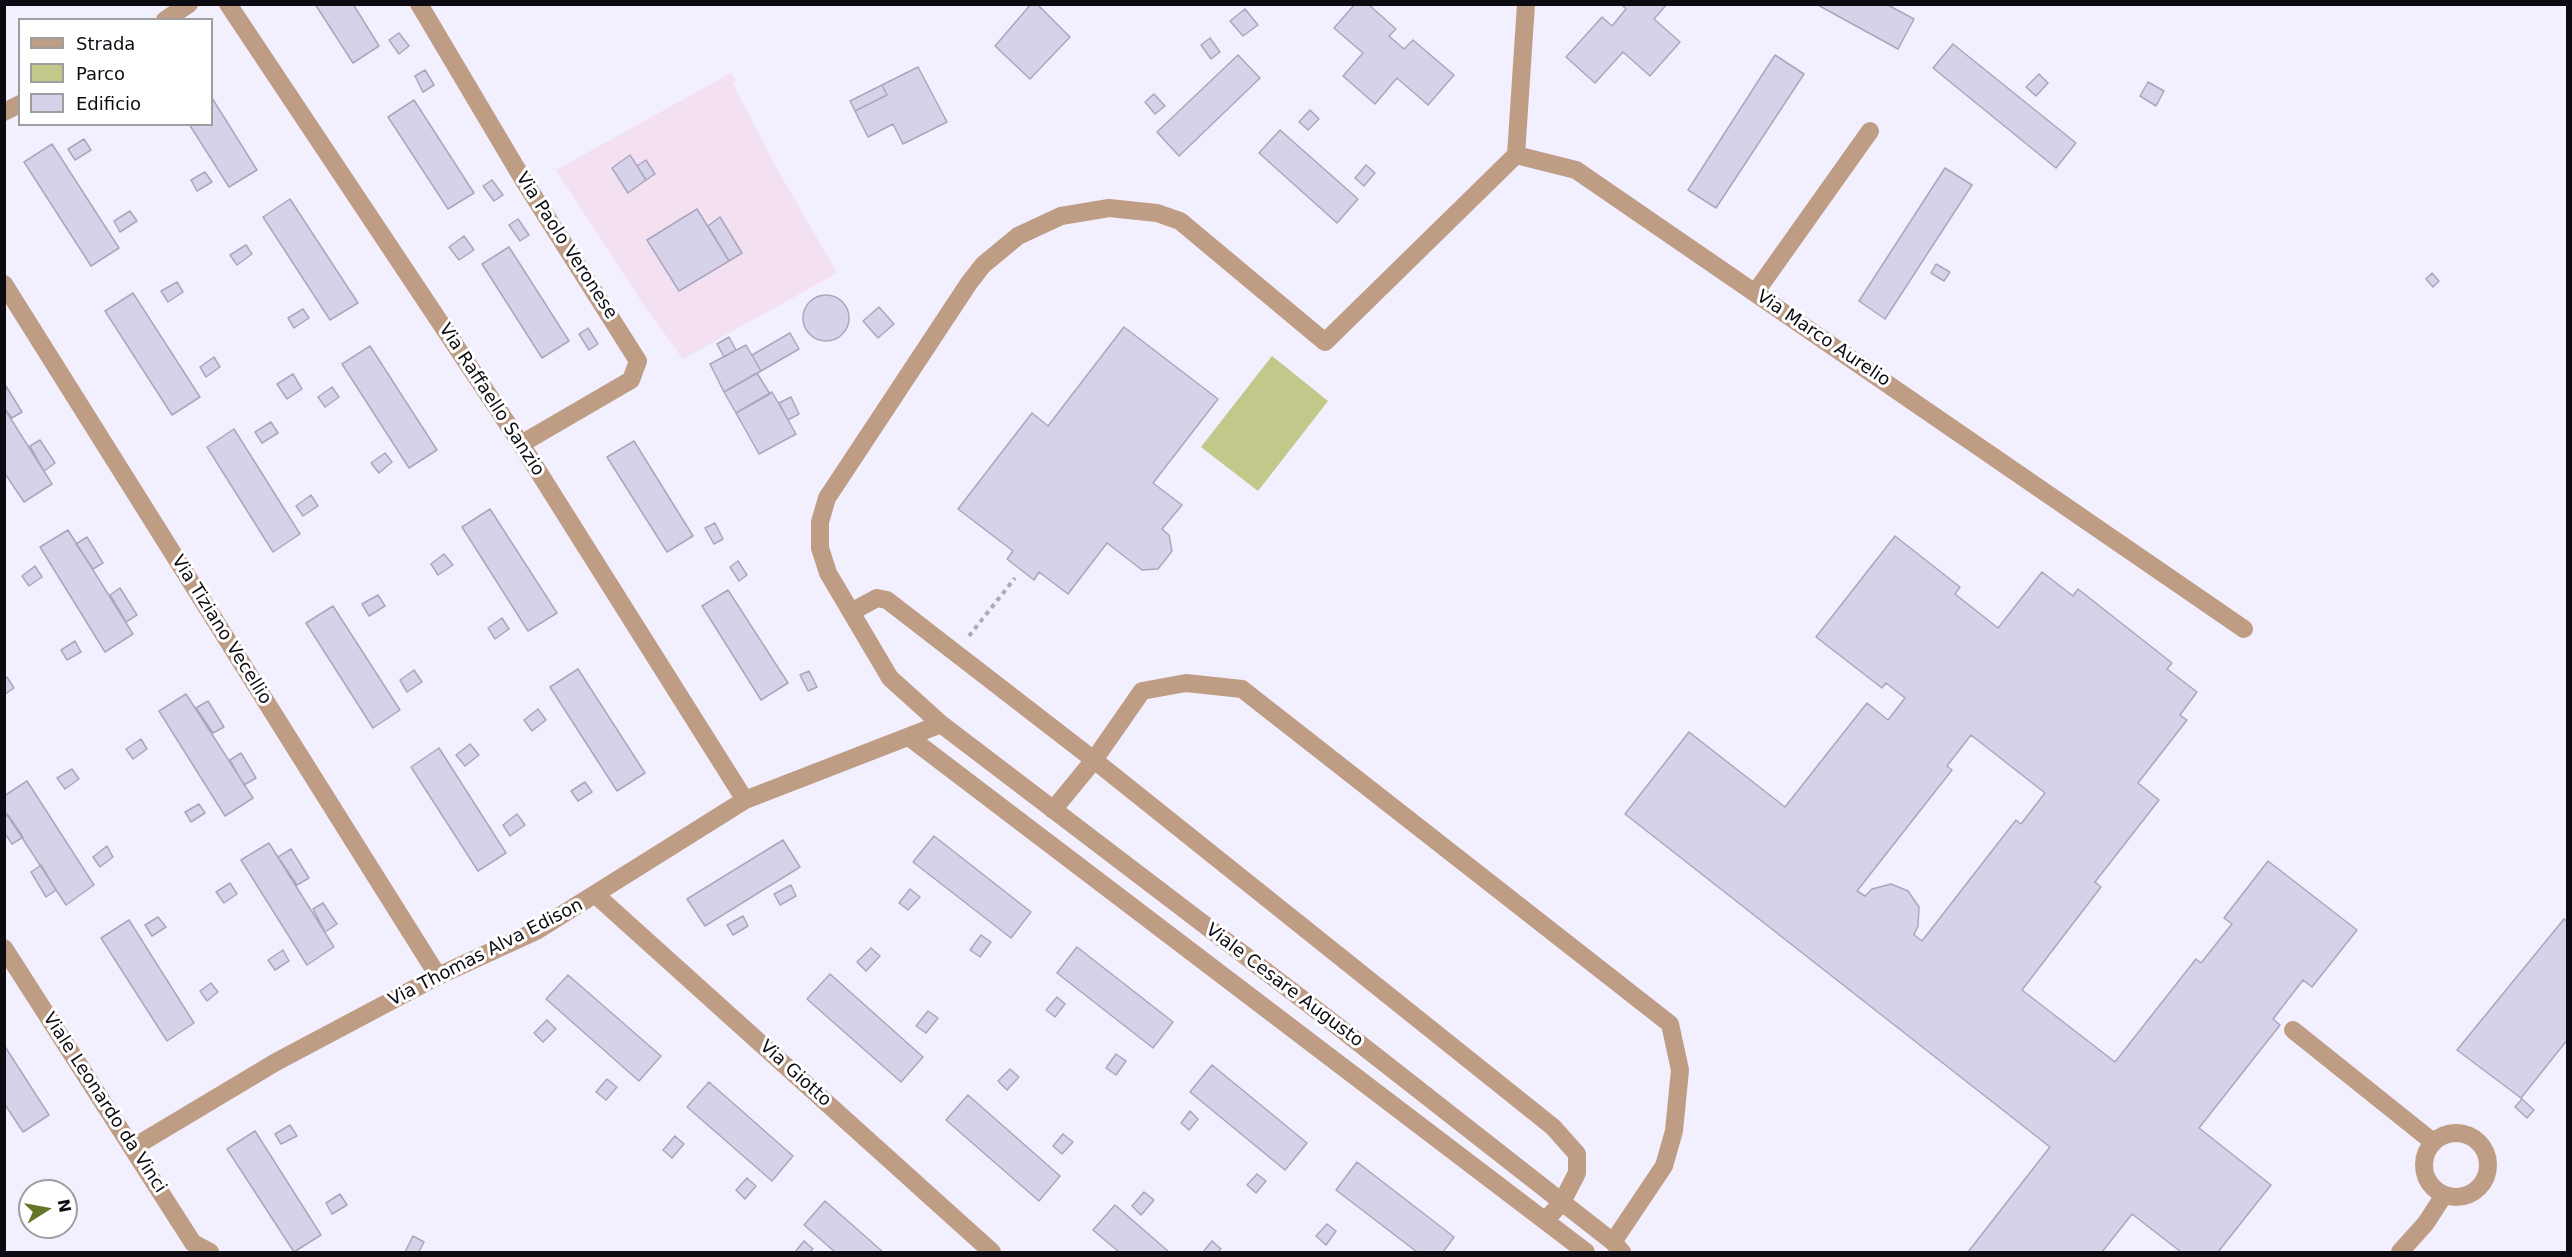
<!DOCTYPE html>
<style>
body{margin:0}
#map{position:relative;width:2572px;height:1257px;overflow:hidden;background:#f2effe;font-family:"DejaVu Sans",sans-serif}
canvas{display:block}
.frame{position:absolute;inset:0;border:6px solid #0c0b12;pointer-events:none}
.legend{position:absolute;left:18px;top:18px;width:195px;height:108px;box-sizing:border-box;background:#fff;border:2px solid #9e9da0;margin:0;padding:8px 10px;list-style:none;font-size:18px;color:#0c0b12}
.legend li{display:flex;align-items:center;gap:12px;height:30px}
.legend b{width:30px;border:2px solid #9e9da0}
.north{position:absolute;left:18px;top:1179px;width:60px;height:60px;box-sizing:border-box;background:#fff;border:2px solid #9e9da0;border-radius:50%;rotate:79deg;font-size:16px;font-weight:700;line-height:24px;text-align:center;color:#0c0b12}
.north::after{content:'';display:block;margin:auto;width:21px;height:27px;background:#617627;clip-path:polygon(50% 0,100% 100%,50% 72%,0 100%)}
</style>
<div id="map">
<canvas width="2572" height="1257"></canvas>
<div class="frame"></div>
<ul class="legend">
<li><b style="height:8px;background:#bf9d85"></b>Strada</li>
<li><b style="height:16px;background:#c2c78a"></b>Parco</li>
<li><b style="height:16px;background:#d6d2ea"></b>Edificio</li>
</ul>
<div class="north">N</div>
</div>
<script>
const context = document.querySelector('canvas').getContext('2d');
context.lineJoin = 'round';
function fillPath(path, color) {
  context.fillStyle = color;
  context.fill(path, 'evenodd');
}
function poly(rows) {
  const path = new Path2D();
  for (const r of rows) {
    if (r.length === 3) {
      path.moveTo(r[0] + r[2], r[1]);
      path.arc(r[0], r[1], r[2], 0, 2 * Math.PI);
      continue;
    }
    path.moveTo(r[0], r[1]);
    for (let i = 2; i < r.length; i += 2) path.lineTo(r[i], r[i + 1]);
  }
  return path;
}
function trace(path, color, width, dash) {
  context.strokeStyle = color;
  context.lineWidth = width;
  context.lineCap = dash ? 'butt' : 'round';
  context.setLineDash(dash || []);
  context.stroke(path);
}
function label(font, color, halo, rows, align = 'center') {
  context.font = font + ' "DejaVu Sans",sans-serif';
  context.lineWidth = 6;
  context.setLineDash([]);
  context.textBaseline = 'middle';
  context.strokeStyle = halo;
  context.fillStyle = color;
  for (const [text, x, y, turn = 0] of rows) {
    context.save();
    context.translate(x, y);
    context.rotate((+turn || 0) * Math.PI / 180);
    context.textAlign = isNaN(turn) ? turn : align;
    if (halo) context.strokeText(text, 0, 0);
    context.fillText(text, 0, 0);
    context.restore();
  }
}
fillPath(poly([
 [731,73,736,81,733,84,776,167,837,273,683,359,647,310,556,170]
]), '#f3e1f2');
fillPath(poly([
 [1272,356,1328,401,1258,491,1201,447]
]), '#c2c78a');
const building = poly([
 [315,4,353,4,379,46,353,63,315,4],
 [1031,4,1037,4,1070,37,1030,79,995,46,1031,4],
 [1355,4,1368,4,1396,29,1389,36,1404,49,1413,40,1454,75,1428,105,1397,78,1375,104,1343,76,1363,53,1334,28,1355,4],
 [1621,4,1667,4,1654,19,1680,42,1650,76,1623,52,1595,83,1566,57,1602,17,1612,26,1626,9,1621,4],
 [1816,4,1886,4,1914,19,1898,49,1816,4],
 [1245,9,1258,25,1243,36,1230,21,1245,9],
 [399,33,409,46,399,54,389,40,399,33],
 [1210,38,1220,52,1211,59,1201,45,1210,38],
 [1953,44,2076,143,2056,168,1933,68,1953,44],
 [1238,55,1260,78,1179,156,1157,132,1238,55],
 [1775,55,1804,74,1716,208,1688,190,1775,55],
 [918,67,947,122,903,144,893,124,868,137,855,111,887,95,882,85,918,67],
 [425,70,434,85,423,92,415,76,425,70],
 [2039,74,2048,83,2036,96,2026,87,2039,74],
 [2148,82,2164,91,2156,106,2140,96,2148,82],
 [882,85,887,95,855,111,850,101,882,85],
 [1154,94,1165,106,1155,114,1145,102,1154,94],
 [212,98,257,170,229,187,189,124,212,124,212,98],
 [414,100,474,193,448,209,388,117,414,100],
 [1310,110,1319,119,1308,130,1299,122,1310,110],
 [1280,130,1358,199,1337,223,1259,153,1280,130],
 [84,139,91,150,75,160,68,149,84,139],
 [52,144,119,248,91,266,24,162,52,144],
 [630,155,646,180,628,193,612,168,630,155],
 [646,160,655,174,646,180,637,166,646,160],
 [1366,165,1375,173,1364,186,1355,178,1366,165],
 [1945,168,1972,185,1885,319,1859,301,1945,168],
 [205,172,212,182,197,191,191,180,205,172],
 [492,180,503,195,494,201,483,186,492,180],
 [290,199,358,303,330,320,263,217,290,199],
 [697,209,729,261,679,291,647,240,697,209],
 [130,211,137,221,120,232,114,221,130,211],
 [720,217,742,253,729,261,708,226,720,217],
 [518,219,529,235,520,241,509,225,518,219],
 [464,236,474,250,459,260,449,247,464,236],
 [246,245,252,254,237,265,230,255,246,245],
 [509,247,569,341,542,358,482,264,509,247],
 [1936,264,1950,272,1944,281,1931,273,1936,264],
 [2432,273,2439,281,2433,287,2426,279,2432,273],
 [177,282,183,292,168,302,161,291,177,282],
 [133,293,200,397,172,415,105,311,133,293],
 [826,318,23],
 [879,307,894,324,878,338,863,321,879,307],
 [303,309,309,318,294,328,288,318,303,309],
 [1124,327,1218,399,1153,483,1182,505,1162,529,1169,535,1172,551,1158,569,1142,570,1107,543,1068,594,1039,572,1034,580,1007,559,1013,551,958,509,1032,413,1048,426,1124,327],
 [588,328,598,344,589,350,579,334,588,328],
 [790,333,799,349,761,371,752,355,790,333],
 [729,337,736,350,724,357,717,344,729,337],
 [746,345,761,371,724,392,710,364,746,345],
 [370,346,437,450,409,468,342,364,370,346],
 [214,357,220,367,206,377,200,367,214,357],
 [757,373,770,394,736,413,724,392,757,373],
 [293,374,302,389,287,399,277,384,293,374],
 [6,386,22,412,12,418,4,408,6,386],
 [332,387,339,397,325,407,318,397,332,387],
 [772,392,796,434,759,454,736,413,772,392],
 [791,397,799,414,788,420,779,403,791,397],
 [4,408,52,484,24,502,4,472,4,408],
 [271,422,278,433,262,443,255,432,271,422],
 [234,429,300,534,273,552,207,447,234,429],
 [40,440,55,463,44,471,30,446,40,440],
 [634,441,693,536,667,552,607,457,634,441],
 [385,453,392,462,379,473,371,463,385,453],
 [311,495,318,506,303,516,296,506,311,495],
 [490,509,557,613,528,631,462,527,490,509],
 [715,523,723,539,714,544,705,528,715,523],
 [68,530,133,634,105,652,40,547,68,530],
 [1895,536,1960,587,1955,594,1998,628,2042,572,2073,596,2078,589,2172,663,2167,669,2197,692,2180,715,2187,720,2138,783,2159,800,2095,882,2101,887,2022,990,2115,1062,2196,959,2201,963,2232,924,2224,918,2268,861,2357,930,2312,987,2303,980,2273,1019,2280,1025,2199,1128,2271,1185,2218,1252,2181,1252,2132,1214,2102,1252,1968,1252,2050,1147,1625,814,1689,732,1785,807,1867,703,1888,720,1905,698,1886,683,1882,688,1816,637,1895,536],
 [1971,735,2045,793,2021,824,2016,820,1922,941,1914,935,1918,926,1919,907,1908,891,1891,884,1872,889,1865,896,1857,891,1952,770,1947,766,1971,735],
 [87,537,103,563,93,569,76,544,87,537],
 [444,554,453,565,438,575,431,564,444,554],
 [738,561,747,575,739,581,730,567,738,561],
 [35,566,42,577,29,586,22,576,35,566],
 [120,588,137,615,126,622,110,595,120,588],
 [728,590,788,683,761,700,702,606,728,590],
 [378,595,385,606,369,616,362,604,378,595],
 [333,606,400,710,373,728,306,623,333,606],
 [502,618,509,629,495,639,488,628,502,618],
 [75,641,81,652,67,660,61,650,75,641],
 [578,669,645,773,617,791,550,687,578,669],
 [414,670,422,682,407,692,400,680,414,670],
 [809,671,817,687,808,691,800,675,809,671],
 [7,677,14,688,4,695,4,678,7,677],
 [186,694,253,798,225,816,159,711,186,694],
 [208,701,224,727,213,733,196,708,208,701],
 [538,709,546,720,532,731,524,720,538,709],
 [141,739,147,749,133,759,126,749,141,739],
 [470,744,479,755,465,766,456,755,470,744],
 [439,748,506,853,478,871,411,767,439,748],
 [241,753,256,778,244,785,230,760,241,753],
 [72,769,79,779,65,789,57,778,72,769],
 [27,781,94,885,66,905,4,810,4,796,27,781],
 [585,782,592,792,578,801,571,791,585,782],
 [199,804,205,813,191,822,185,812,199,804],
 [517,814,525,825,510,836,503,825,517,814],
 [8,815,23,837,12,844,4,832,4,818,8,815],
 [934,836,1031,912,1011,938,913,862,934,836],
 [783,840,800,867,705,926,687,899,783,840],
 [269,843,334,947,307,965,241,860,269,843],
 [107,846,113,857,100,867,93,857,107,846],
 [291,849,309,878,297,885,278,857,291,849],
 [41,865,56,890,46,897,31,872,41,865],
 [230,883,237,894,224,903,216,892,230,883],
 [791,885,796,896,780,905,774,894,791,885],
 [910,889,920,897,908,910,899,903,910,889],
 [323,903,337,924,325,932,313,909,323,903],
 [743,916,748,926,733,935,727,925,743,916],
 [158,917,166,927,152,936,145,925,158,917],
 [2564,919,2568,922,2568,1039,2521,1098,2457,1050,2564,919],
 [129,920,194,1023,167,1041,101,938,129,920],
 [981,935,991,942,980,957,970,950,981,935],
 [1077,947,1173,1022,1153,1048,1057,973,1077,947],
 [871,948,880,956,866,971,857,962,871,948],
 [283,950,289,961,275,970,268,960,283,950],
 [830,974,923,1057,901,1082,807,999,830,974],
 [568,975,661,1056,639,1081,546,999,568,975],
 [211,983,218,992,207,1001,200,991,211,983],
 [1057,997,1065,1004,1055,1017,1046,1010,1057,997],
 [928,1011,938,1018,926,1033,916,1026,928,1011],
 [547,1020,556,1029,543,1042,534,1033,547,1020],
 [4,1045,49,1115,23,1132,4,1103,4,1045],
 [1116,1054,1126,1061,1116,1075,1106,1068,1116,1054],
 [1212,1065,1307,1143,1285,1170,1190,1092,1212,1065],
 [1010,1069,1019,1077,1007,1090,998,1081,1010,1069],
 [607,1079,617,1087,606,1100,596,1092,607,1079],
 [709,1082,793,1156,772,1181,687,1107,709,1082],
 [968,1095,1060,1176,1039,1201,946,1120,968,1095],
 [2522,1099,2534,1110,2527,1118,2515,1107,2522,1099],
 [1190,1111,1198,1119,1189,1130,1181,1123,1190,1111],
 [290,1125,297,1136,281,1144,275,1134,290,1125],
 [255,1131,321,1235,294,1252,227,1149,255,1131],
 [1063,1134,1073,1142,1062,1154,1053,1146,1063,1134],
 [675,1136,684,1144,672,1158,663,1150,675,1136],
 [1357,1162,1454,1237,1443,1252,1417,1252,1336,1190,1357,1162],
 [1257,1174,1266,1181,1256,1193,1247,1185,1257,1174],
 [747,1178,756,1186,745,1199,736,1190,747,1178],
 [1144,1192,1154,1200,1141,1215,1132,1206,1144,1192],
 [340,1194,347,1205,332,1214,326,1203,340,1194],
 [825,1201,883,1252,835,1252,804,1225,825,1201],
 [1115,1205,1169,1252,1119,1252,1093,1230,1115,1205],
 [1327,1224,1336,1231,1326,1245,1316,1236,1327,1224],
 [413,1236,424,1242,419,1252,405,1252,413,1236],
 [804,1241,813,1249,810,1252,795,1252,804,1241],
 [1212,1241,1221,1249,1218,1252,1203,1252,1212,1241]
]);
fillPath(building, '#d6d2ea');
trace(building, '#aba6bd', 1.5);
trace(poly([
 [969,636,1015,578]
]), '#acaab7', 4, [4.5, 4.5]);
trace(poly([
 [228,4,521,444,745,800],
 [419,4,524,181,638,361,631,380,521,444],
 [1526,4,1516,155,1576,170,2244,629],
 [165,20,189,4],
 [4,112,20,104],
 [1516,155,1325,342,1180,221,1157,213,1109,208,1061,216,1018,236,983,265,969,283,827,498,820,522,820,548,828,573,890,678,941,724,1327,1018,1613,1242,1622,1252],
 [4,284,438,976],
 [1755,293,1870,131],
 [851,612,877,598,887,600,1094,760,1553,1127,1577,1154,1577,1173,1562,1202,1545,1221],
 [909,737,1586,1252],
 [1053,810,1094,760,1142,691,1186,683,1242,689,1670,1024,1680,1070,1674,1131,1664,1166,1613,1242],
 [597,896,992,1252],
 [4,948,193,1243,210,1252],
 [2293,1030,2433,1142],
 [2456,1165,32],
 [134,1147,276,1062,438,976,536,931,745,800,941,724],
 [2400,1252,2426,1223,2444,1195]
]), '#bf9d85', 18);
label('18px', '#0c0b12', '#fff', [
 ["Via Paolo Veronese",566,246,57],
 ["Via Marco Aurelio",1823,339,34],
 ["Via Raffaello Sanzio",491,400,57],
 ["Via Tiziano Vecellio",221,630,58],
 ["Via Thomas Alva Edison",486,953,-27],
 ["Viale Cesare Augusto",1284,986,37],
 ["Via Giotto",795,1074,42],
 ["Viale Leonardo da Vinci",104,1103,57]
]);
</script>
